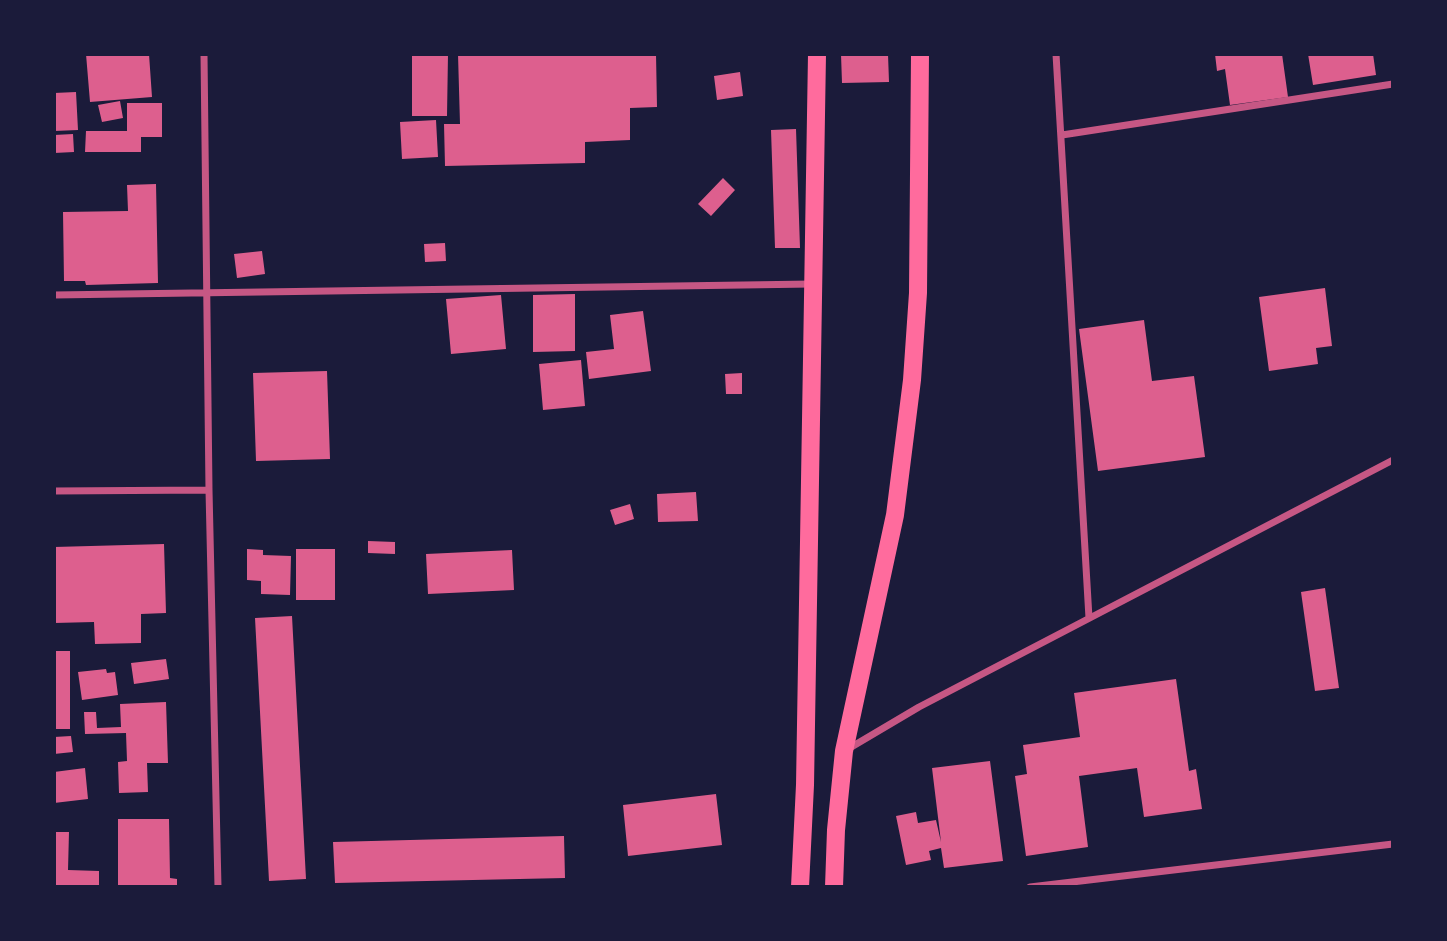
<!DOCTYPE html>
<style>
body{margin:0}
#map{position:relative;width:1447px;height:941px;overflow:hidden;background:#1b1b3a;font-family:Raleway,sans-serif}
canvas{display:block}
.frame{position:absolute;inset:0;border:56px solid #1b1b3a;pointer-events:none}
</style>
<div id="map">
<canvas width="1447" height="941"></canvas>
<div class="frame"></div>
</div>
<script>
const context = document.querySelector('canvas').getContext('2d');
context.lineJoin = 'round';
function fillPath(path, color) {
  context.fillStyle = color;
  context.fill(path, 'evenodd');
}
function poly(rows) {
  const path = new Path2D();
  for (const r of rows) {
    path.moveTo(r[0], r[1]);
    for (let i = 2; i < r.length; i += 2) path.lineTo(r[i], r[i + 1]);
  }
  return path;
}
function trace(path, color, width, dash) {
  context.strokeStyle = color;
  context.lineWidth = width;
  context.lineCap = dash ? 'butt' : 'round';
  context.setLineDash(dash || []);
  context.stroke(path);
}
fillPath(poly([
 [86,54,149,54,152,97,90,102],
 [412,54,448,54,447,116,412,116],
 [458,54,656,54,657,107,630,108,630,140,585,142,585,163,445,166,444,124,460,124],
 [841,54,888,54,889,82,842,83],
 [1215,54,1282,54,1288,97,1230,105,1225,69,1217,71],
 [1308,54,1373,54,1376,75,1313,85],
 [740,72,743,96,717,100,714,76],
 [76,92,78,130,54,131,54,93],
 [120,101,123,118,102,122,98,105],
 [127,103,162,103,162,137,141,137,141,152,85,152,86,131,127,131],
 [436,120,438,157,402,159,400,122],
 [796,129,800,248,775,248,771,130],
 [73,134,74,152,54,153,54,135],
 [723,178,735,190,711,216,698,204],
 [156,184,158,283,86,285,85,281,64,281,63,212,128,211,127,185],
 [445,243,446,261,425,262,424,244],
 [262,251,265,274,237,278,234,254],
 [1325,288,1332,346,1316,348,1318,364,1269,371,1259,297],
 [575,294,575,351,533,352,533,295],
 [501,295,506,349,451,354,446,299],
 [643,311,651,371,589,379,586,352,614,349,610,315],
 [1144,320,1152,381,1194,376,1205,457,1098,471,1079,329],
 [581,360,585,406,543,410,539,364],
 [327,371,330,459,256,461,253,373],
 [742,373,742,394,726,394,725,374],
 [696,492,698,521,658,522,657,494],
 [630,504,634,519,615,525,610,510],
 [368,541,395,542,395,554,368,553],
 [164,544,166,613,141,614,141,643,95,644,94,622,54,623,54,547],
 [247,549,263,550,263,555,291,556,290,595,261,594,261,581,247,580],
 [296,549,335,549,335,600,296,600],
 [512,550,514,590,428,594,426,554],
 [1325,588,1339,688,1315,691,1301,592],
 [292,616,306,879,269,881,255,618],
 [54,651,70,651,70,729,54,729],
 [166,659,169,679,134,684,131,663],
 [106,669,107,673,115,672,118,695,82,700,78,672],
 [1176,679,1189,771,1196,769,1202,809,1144,817,1137,768,1079,776,1088,847,1026,856,1015,776,1027,774,1023,745,1080,737,1074,693],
 [166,702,168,763,147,763,148,792,119,793,118,762,127,761,126,733,85,734,84,712,96,712,97,728,121,727,120,704],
 [71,736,73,752,54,754,54,737],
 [990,761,1003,861,944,868,941,848,929,851,931,860,906,865,896,816,916,812,918,823,936,820,941,842,932,768],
 [85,768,88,799,54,803,54,772],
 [716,794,722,845,628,856,623,805],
 [118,819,169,819,170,878,177,879,177,887,118,887],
 [54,832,69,832,68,870,99,871,99,887,54,887],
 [564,836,565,878,335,883,333,842]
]), '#dd5f8e');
trace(poly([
 [204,54,209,490,218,887],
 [1056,54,1089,618],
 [1062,135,1393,84],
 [54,295,812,284],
 [54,491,209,490],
 [848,749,919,707,1393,460],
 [1030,887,1393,844]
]), '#c65784', 7);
trace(poly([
 [800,887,805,785,817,54],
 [834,887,836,830,844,751,895,515,912,380,918,293,920,54]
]), '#ff6b9d', 18);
</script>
